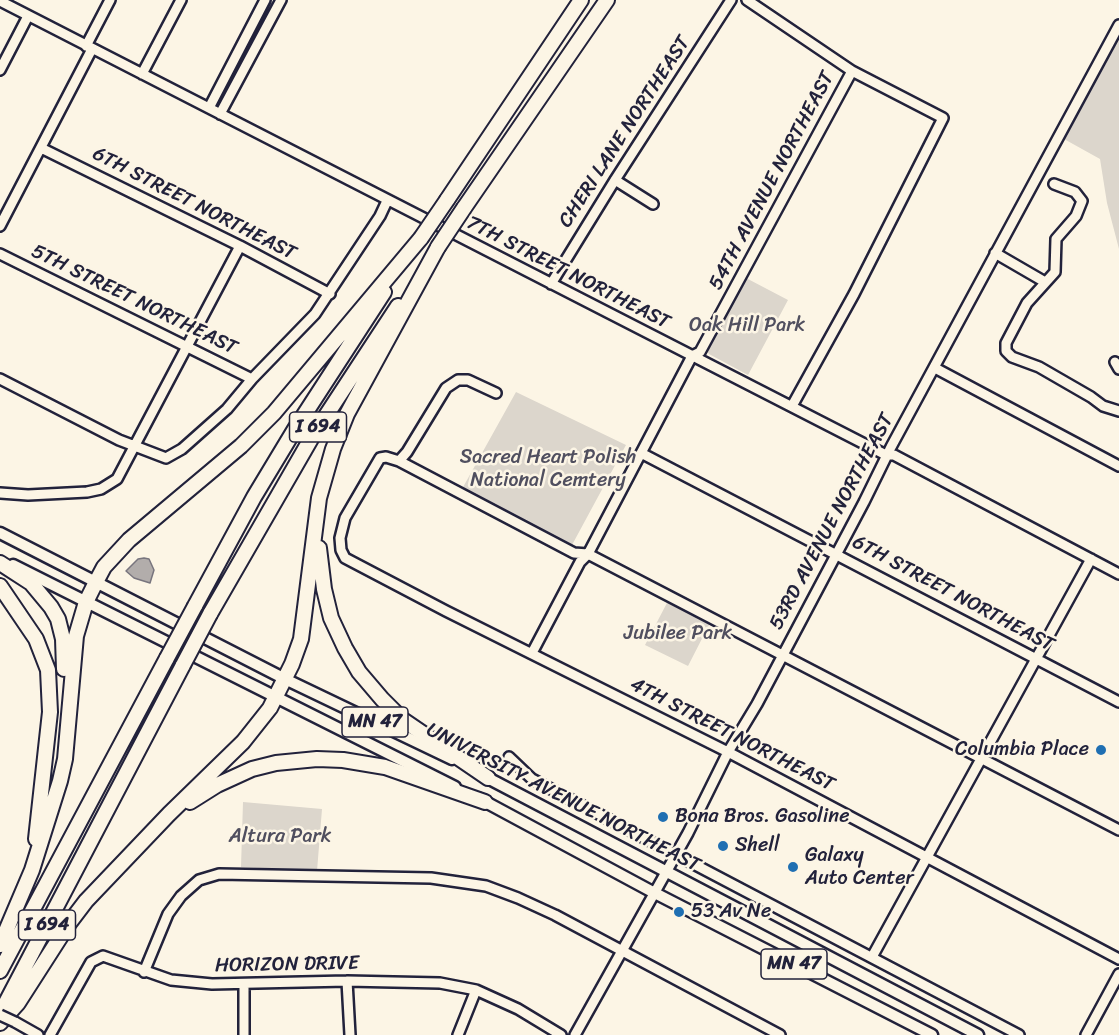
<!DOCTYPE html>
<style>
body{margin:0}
canvas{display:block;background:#fcf5e5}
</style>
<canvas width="1119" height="1035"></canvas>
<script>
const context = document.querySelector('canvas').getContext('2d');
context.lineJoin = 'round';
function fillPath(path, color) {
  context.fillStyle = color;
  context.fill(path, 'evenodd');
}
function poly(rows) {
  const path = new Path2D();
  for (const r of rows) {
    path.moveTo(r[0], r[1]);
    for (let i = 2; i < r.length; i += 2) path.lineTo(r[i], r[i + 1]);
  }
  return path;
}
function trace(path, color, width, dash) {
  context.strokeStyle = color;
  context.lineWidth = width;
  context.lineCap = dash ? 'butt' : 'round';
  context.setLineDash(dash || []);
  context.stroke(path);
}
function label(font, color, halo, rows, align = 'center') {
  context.font = font + ' Sriracha,sans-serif';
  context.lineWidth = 5;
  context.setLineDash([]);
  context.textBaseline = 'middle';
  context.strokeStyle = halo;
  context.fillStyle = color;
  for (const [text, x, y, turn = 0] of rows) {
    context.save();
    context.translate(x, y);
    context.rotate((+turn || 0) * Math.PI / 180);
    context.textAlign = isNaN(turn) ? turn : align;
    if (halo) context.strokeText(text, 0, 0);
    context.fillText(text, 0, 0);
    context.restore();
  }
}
fillPath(poly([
 [1119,38,1119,249,1107,203,1100,159,1064,139],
 [746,278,788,300,748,375,709,354,707,351],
 [516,392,626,445,572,545,462,489],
 [668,601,710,623,688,666,645,645],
 [243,802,322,809,317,871,241,867]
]), '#dcd6cc');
const water = poly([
 [144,558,149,559,154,570,150,583,134,578,126,571,138,559,144,558]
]);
fillPath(water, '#b2adab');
trace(water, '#78757e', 1.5);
const minor = poly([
 [747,0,852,71,943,118,854,294,792,406],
 [0,1,886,455,894,455,1119,574],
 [86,46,110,0],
 [0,70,28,16],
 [142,74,181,0],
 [209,108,265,0],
 [220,114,281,0],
 [41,148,240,246,330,294],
 [615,180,653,204],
 [1054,184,1075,192,1082,201,1076,216,1056,239,1055,272,1027,303,1006,343,1006,351,1012,357,1039,367,1091,397,1103,406,1119,411],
 [0,226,92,49],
 [995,253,1045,282],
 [0,254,252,379],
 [551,284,615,180,731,0],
 [1115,362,1119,369],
 [935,368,1119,466],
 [0,379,119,440,166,458,182,449,227,409,252,379,315,314,380,216,387,201],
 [641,453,1119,702],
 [399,461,407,452,446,388,458,380,468,380,496,393],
 [0,493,28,495,87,492,101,489,117,479,240,246],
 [532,653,580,562,588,554,692,356,700,352,852,71],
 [509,757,532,779,1019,1035],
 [1119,830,588,554,574,553,399,461,386,457,380,458,345,518,340,538,341,550,345,558,446,611,728,752,1119,959],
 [872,957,1091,559],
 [144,972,168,914,181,896,199,880,219,874,431,878,486,886,518,898,555,915,780,1035],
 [347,981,350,1035],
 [15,1022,38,1035],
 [50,1035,91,962,103,956,171,980,212,984,347,981,440,983,476,990,518,1009,561,1035],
 [244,1035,244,984],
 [458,1035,476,990],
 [575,1035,688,833,728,752,757,704,864,502,891,447,1119,25],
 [1086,1035,1119,974]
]);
const major = poly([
 [0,533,285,679,452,759],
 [13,565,455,787],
 [482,775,978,1035],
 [480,799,649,890,932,1035]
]);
const highway = poly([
 [447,200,581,0],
 [464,208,607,0],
 [319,548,324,589,331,618,345,648,359,672,382,699,403,720,488,778],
 [0,563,31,583,51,607,58,619,63,639,64,669],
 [0,586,36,639,48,670,50,712,36,839],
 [195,606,254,497,295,429,384,292],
 [210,614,312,437,398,306],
 [190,802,217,785,252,769,276,763,317,759,343,760,385,767,485,802],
 [0,945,32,870,60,781,65,759,76,636,86,602,96,582,104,567,129,540,241,446,274,413,421,238],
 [0,971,167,658],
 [0,1014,183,665],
 [0,1023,18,1003,70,922,86,901,169,814,243,742,270,708,292,664,301,639,319,498,333,449,347,414,438,247]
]);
trace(minor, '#22223b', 14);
trace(major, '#22223b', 15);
trace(highway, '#22223b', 18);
trace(minor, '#fcf5e5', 9);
trace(major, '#fcf5e5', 10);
trace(highway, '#fcf5e5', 14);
const minorBridge = poly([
 [0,1015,15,1022]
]);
const highwayBridge = poly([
 [421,238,447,200],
 [438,247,464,208],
 [167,658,195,606],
 [183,665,210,614]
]);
trace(minorBridge, '#22223b', 14, []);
trace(highwayBridge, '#22223b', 18, []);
trace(minorBridge, '#fcf5e5', 9);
trace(highwayBridge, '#fcf5e5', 14);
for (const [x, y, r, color] of [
 [1101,750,6,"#1f6fb2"],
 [663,817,6,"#1f6fb2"],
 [723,846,6,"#1f6fb2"],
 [793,867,6,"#1f6fb2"],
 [679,912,6,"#1f6fb2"]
]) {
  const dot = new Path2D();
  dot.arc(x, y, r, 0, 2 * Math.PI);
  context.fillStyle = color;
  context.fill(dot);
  trace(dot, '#fcf5e5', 2);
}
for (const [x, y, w] of [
 [318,427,57],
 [375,722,66],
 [47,925,57],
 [794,964,66]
]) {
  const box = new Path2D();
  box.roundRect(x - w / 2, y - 15, w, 30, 4.5);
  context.fillStyle = '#fcf5e5';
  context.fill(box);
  trace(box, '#22223b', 1.5);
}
label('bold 18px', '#22223b', null, [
 ["I 694",318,427],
 ["MN 47",375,722],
 ["I 694",47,925],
 ["MN 47",794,964]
]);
label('20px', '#22223b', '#fcf5e5', [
 ["CHERI LANE NORTHEAST",625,132,-57],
 ["54TH AVENUE NORTHEAST",772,181,-62],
 ["6TH STREET NORTHEAST",194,204,27],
 ["7TH STREET NORTHEAST",568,273,27],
 ["5TH STREET NORTHEAST",134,300,26],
 ["53RD AVENUE NORTHEAST",832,522,-62],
 ["6TH STREET NORTHEAST",953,594,28],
 ["4TH STREET NORTHEAST",732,735,27],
 ["UNIVERSITY AVENUE NORTHEAST",563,798,27],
 ["HORIZON DRIVE",287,965,-1]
]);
label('20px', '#504f5f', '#fcf5e5', [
 ["Oak Hill Park",747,326],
 ["Sacred Heart Polish",548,458],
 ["National Cemtery",548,481],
 ["Jubilee Park",678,634],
 ["Altura Park",280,837]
]);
label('20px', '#22223b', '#fcf5e5', [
 ["Columbia Place",1089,750,"right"],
 ["Bona Bros. Gasoline",675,817],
 ["Shell",735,846],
 ["Galaxy",805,856],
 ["Auto Center",805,879],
 ["53 Av Ne",691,912]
], 'left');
</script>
